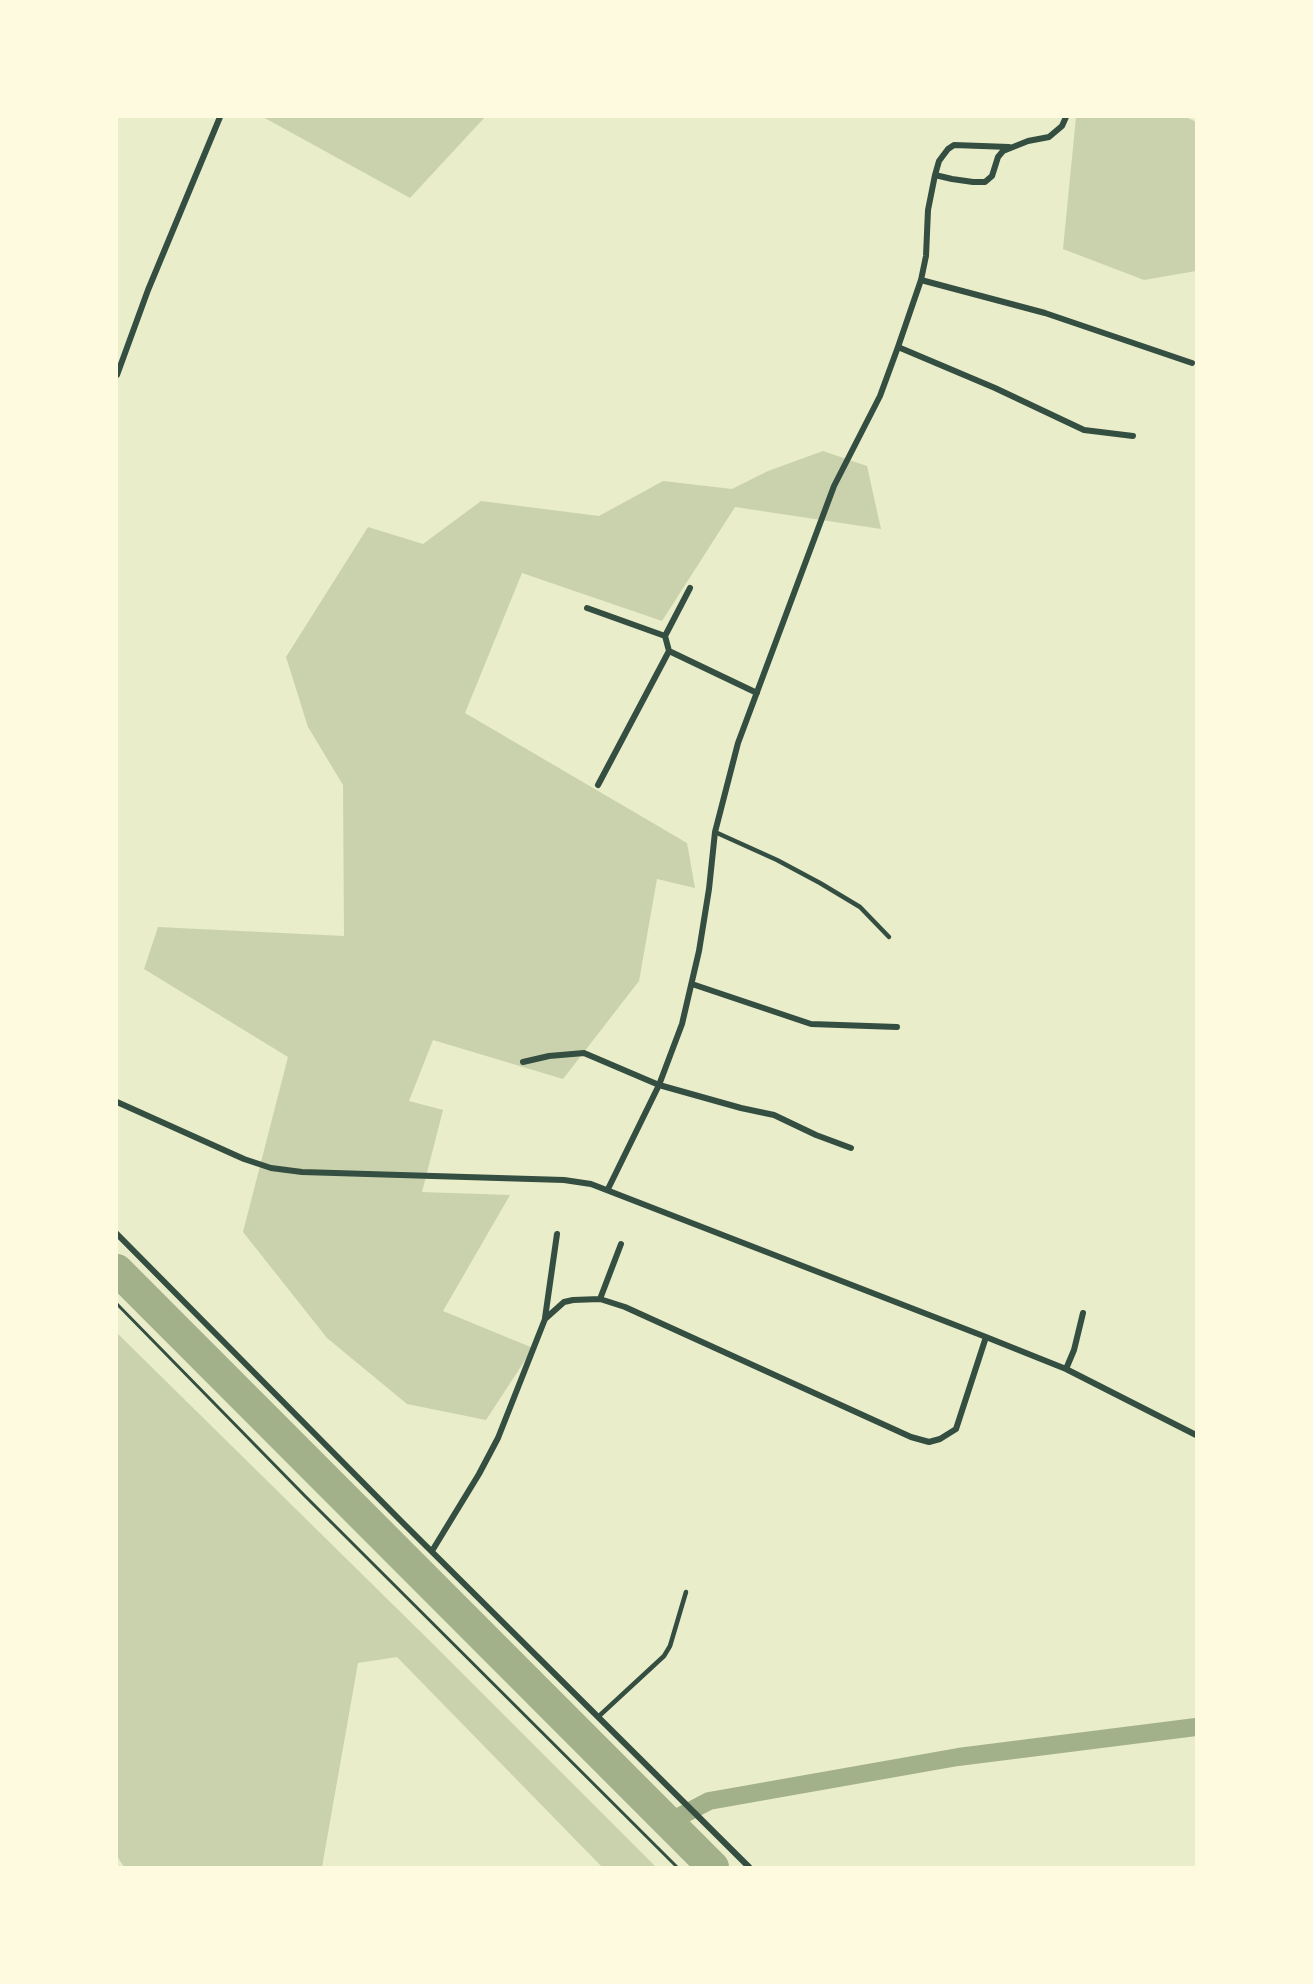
<!DOCTYPE html>
<style>
body{margin:0}
#map{position:relative;width:1313px;height:1984px;overflow:hidden;background:#e9edc9;font-family:"Asap Condensed",sans-serif}
canvas{display:block}
.frame{position:absolute;inset:0;border:118px solid #fefae0;pointer-events:none}
</style>
<div id="map">
<canvas width="1313" height="1984"></canvas>
<div class="frame"></div>
</div>
<script>
const context = document.querySelector('canvas').getContext('2d');
context.lineJoin = 'round';
function fillPath(path, color) {
  context.fillStyle = color;
  context.fill(path, 'evenodd');
}
function poly(rows) {
  const path = new Path2D();
  for (const r of rows) {
    path.moveTo(r[0], r[1]);
    for (let i = 2; i < r.length; i += 2) path.lineTo(r[i], r[i + 1]);
  }
  return path;
}
function trace(path, color, width, dash) {
  context.strokeStyle = color;
  context.lineWidth = width;
  context.lineCap = dash ? 'butt' : 'round';
  context.setLineDash(dash || []);
  context.stroke(path);
}
fillPath(poly([
 [263,117,485,117,410,198],
 [1076,117,1186,117,1196,122,1196,271,1144,280,1063,249],
 [823,451,867,466,881,529,735,507,662,621,522,573,465,713,687,843,695,888,657,879,639,981,563,1079,433,1040,409,1101,443,1110,422,1192,510,1195,443,1311,533,1348,486,1420,407,1404,327,1338,243,1232,288,1057,144,969,158,927,344,936,343,785,308,727,286,657,368,527,423,544,481,501,599,516,663,481,732,489,768,471],
 [117,1333,434,1645,656,1867,602,1867,397,1657,358,1663,322,1867,124,1867,117,1856]
]), '#cad2ad');
trace(poly([
 [669,1822,709,1801,958,1757,1196,1727]
]), '#a3b18a', 18);
trace(poly([
 [117,1270,713,1867]
]), '#a3b18a', 32);
trace(poly([
 [117,1304,304,1495,677,1867]
]), '#344e41', 3);
trace(poly([
 [715,832,777,860,820,883,860,907,889,937],
 [598,1717,664,1656,670,1646,686,1592]
]), '#344e41', 4.5);
trace(poly([
 [935,175,939,161,948,149,954,145,1009,147],
 [921,280,1045,313,1192,363],
 [898,347,995,388,1084,430,1133,436],
 [117,375,148,290,220,117],
 [690,588,665,636,669,651,757,693],
 [587,608,665,636],
 [598,785,669,651],
 [692,984,811,1024,897,1027],
 [523,1062,549,1056,584,1053,659,1085,741,1108,774,1115,816,1135,851,1148],
 [117,1102,244,1159,271,1168,302,1172,564,1180,591,1184,986,1337,1066,1369,1196,1435],
 [608,1189,659,1085,682,1024,699,951,709,889,715,832,738,743,834,486,880,396,898,347,921,280,926,256,928,210,935,175,952,179,973,182,985,182,992,176,998,157,1003,151,1028,141,1049,137,1062,126,1066,117],
 [117,1234,402,1522,749,1867],
 [600,1299,621,1244],
 [545,1318,557,1234],
 [1066,1369,1074,1350,1083,1313],
 [432,1551,479,1474,498,1438,545,1319,564,1302,573,1300,600,1299,625,1307,911,1437,929,1442,940,1439,956,1429,986,1337]
]), '#344e41', 6);
</script>
